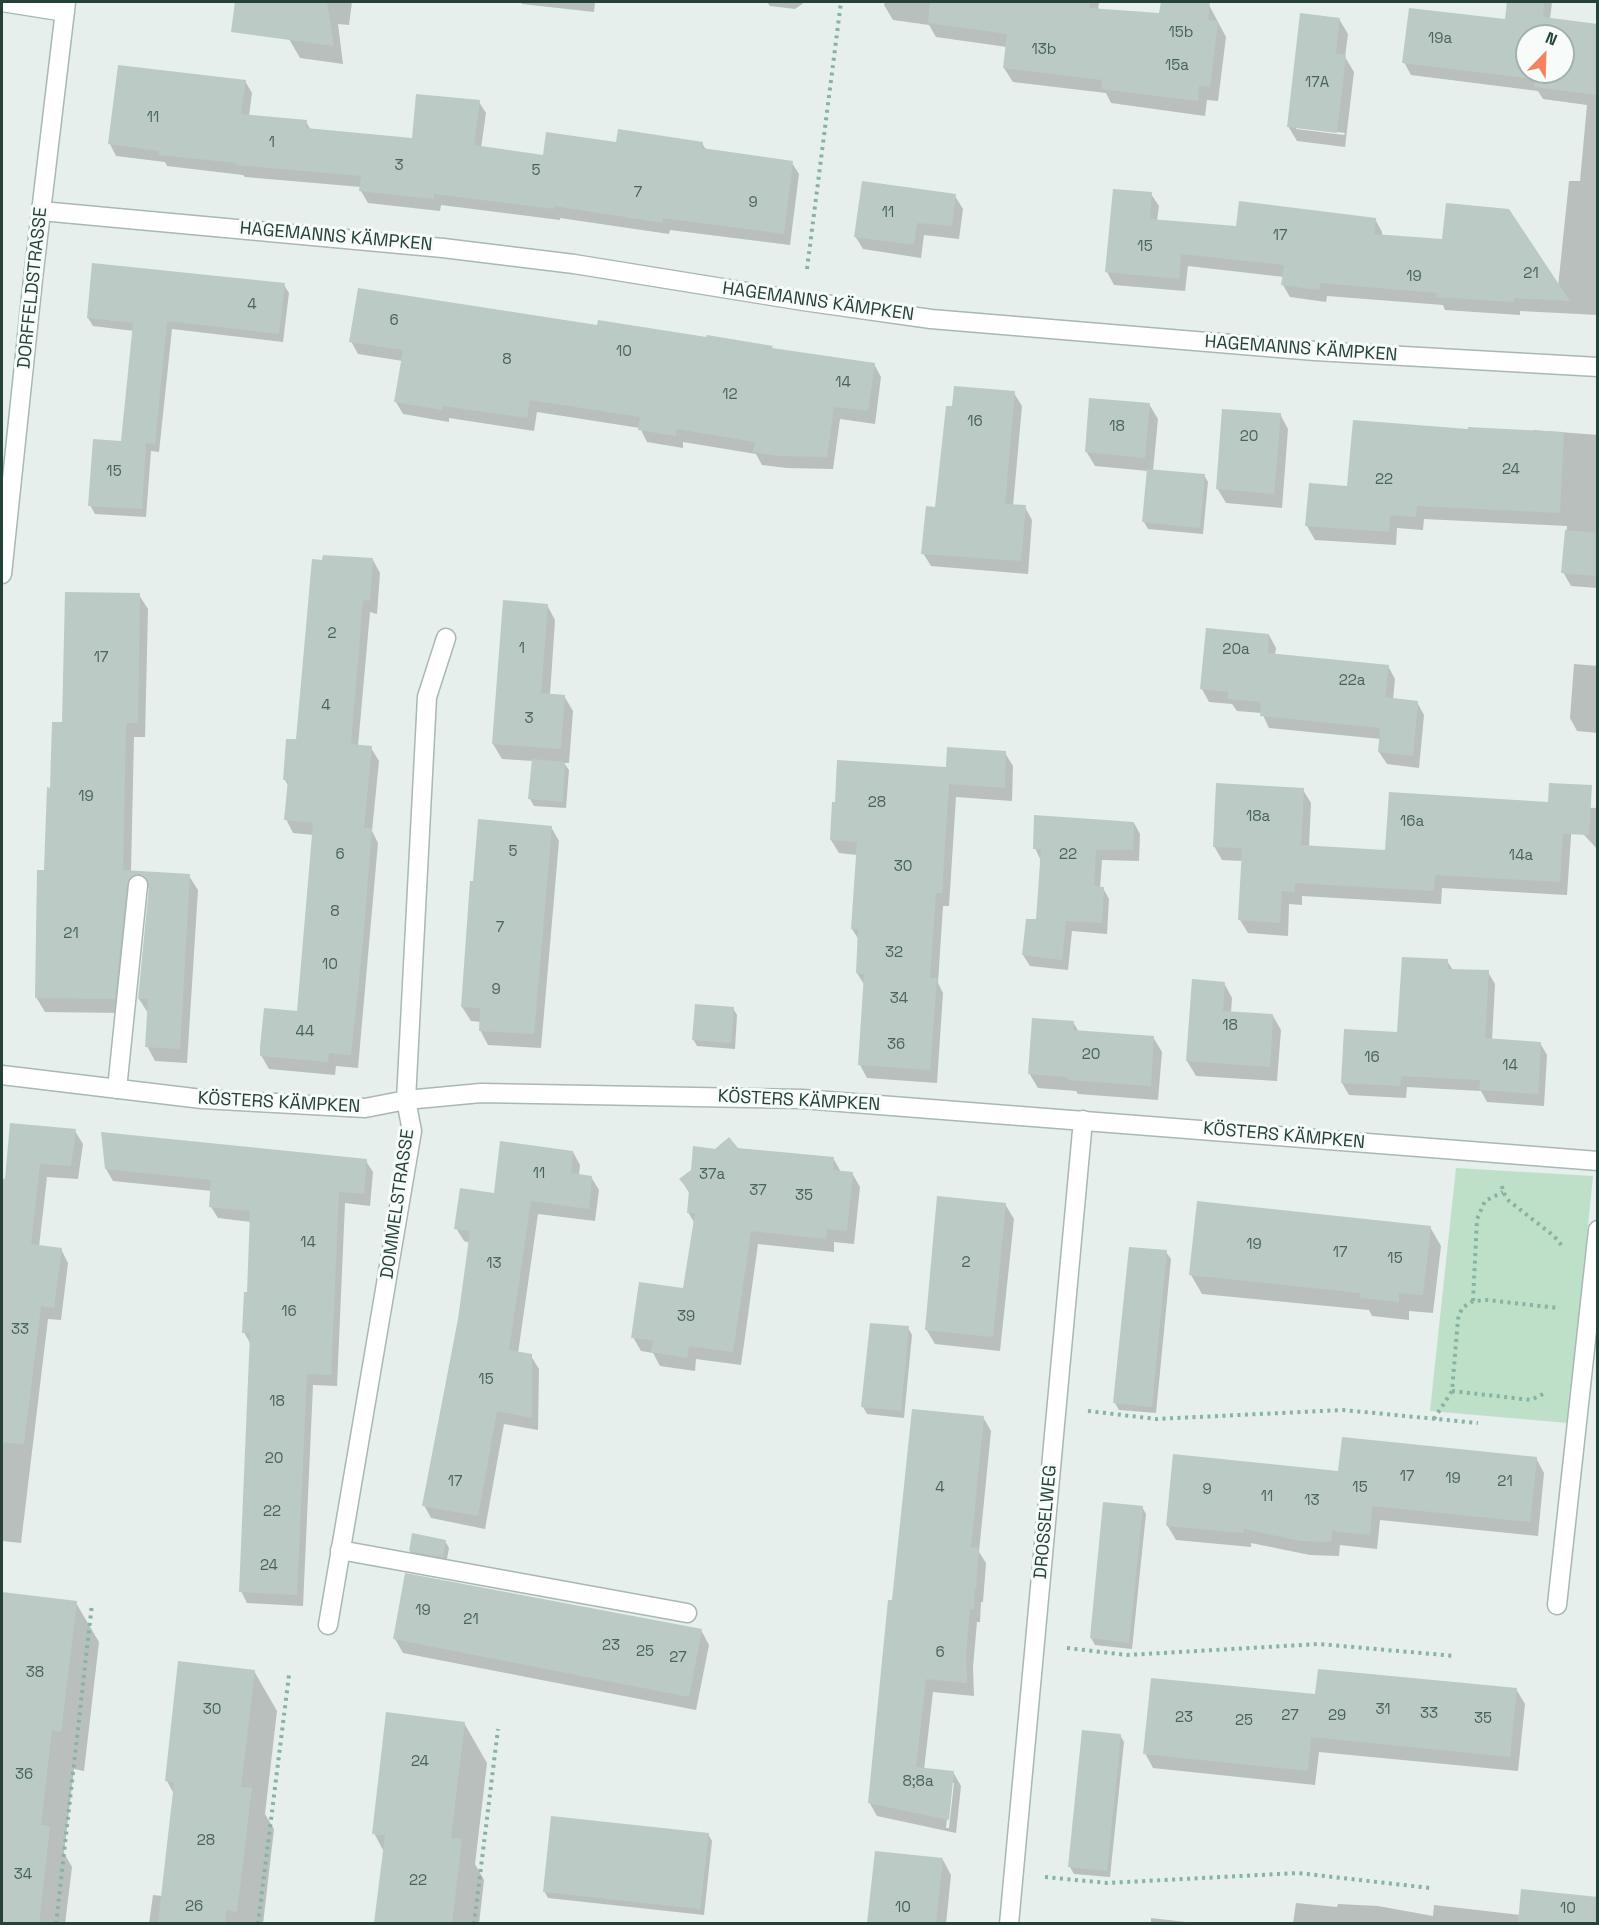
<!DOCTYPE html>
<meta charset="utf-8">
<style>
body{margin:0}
#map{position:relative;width:1599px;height:1925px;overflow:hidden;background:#e6efeb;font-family:"Space Grotesk",sans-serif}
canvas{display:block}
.frame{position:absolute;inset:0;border:3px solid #24423a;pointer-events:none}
.north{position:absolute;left:1515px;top:24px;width:60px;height:60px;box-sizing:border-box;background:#f7fbf9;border:2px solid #a3b1ad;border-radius:50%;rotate:23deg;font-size:16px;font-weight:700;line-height:24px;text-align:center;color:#24423a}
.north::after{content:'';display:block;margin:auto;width:21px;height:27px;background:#f4845f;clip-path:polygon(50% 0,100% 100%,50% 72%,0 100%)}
</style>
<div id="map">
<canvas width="1599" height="1925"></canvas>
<div class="frame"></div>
<div class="north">N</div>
</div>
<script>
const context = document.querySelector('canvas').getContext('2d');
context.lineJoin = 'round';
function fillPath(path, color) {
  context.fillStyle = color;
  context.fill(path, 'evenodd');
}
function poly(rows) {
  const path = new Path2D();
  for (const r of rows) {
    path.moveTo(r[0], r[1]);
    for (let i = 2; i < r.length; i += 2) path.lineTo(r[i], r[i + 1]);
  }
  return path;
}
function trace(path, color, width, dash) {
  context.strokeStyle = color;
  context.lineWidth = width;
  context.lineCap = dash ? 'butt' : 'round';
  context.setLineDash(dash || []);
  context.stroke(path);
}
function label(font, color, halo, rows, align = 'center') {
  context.font = font + ' "Space Grotesk",sans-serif';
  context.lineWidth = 6;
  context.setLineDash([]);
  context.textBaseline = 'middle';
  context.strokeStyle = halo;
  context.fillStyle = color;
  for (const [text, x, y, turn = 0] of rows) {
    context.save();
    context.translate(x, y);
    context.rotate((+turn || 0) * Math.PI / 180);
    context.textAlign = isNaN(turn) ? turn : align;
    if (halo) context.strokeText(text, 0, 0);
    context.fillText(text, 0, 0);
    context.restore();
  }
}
fillPath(poly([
 [1456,1168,1593,1176,1568,1423,1430,1411]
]), '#bfe0c8');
fillPath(poly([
 [293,2,352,2,349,25,338,24,343,64,300,58,289,39],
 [521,2,595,2,594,12,522,4],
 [767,2,805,2,795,9,770,6],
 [885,2,1099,2,1098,10,1161,15,1162,2,1209,5,1226,37,1218,101,1207,100,1205,116,1111,103,1106,93,1013,82,1004,68,1007,47,936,37,929,25,893,20,884,5],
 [1509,2,1552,2,1550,19,1598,25,1598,315,1520,311,1520,315,1445,310,1443,305,1327,296,1326,302,1290,297,1283,285,1284,277,1188,266,1185,291,1114,285,1107,272,1151,194,1159,206,1157,221,1237,227,1375,219,1382,232,1382,236,1558,287,1569,181,1580,181,1587,105,1543,99,1538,91,1411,75,1404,62,1507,21],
 [1527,36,1563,36,1563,72,1527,72],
 [1339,19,1348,34,1345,57,1354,72,1345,147,1297,141,1288,126],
 [1296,126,1345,133,1344,135,1296,129],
 [245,81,252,93,249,116,306,122,311,130,413,140,479,102,486,113,481,148,544,156,618,143,702,143,706,150,792,163,799,174,790,245,670,230,669,234,560,218,560,220,441,205,440,211,368,203,361,191,361,187,245,177,243,175,167,166,165,162,116,156,110,144],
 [955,196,963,209,959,239,924,235,921,258,863,249,855,236],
 [284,285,289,293,283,342,172,329,159,452,151,451,146,517,95,514,90,505,122,442,134,331,93,326,88,318],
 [598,326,874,364,881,377,875,424,840,419,833,469,787,468,762,465,756,454,683,442,683,448,647,442,640,428,537,412,534,431,449,418,449,422,403,414,396,402,403,361,358,354,351,341],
 [1014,393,1022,406,1013,506,1025,507,1032,520,1028,574,931,566,923,553,936,509],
 [1149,404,1158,419,1153,471,1204,475,1208,482,1203,534,1148,529,1144,522,1148,471,1095,466,1086,451],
 [1280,414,1288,429,1282,508,1226,503,1217,488],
 [1533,430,1598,435,1598,588,1571,586,1563,572,1567,526,1424,519,1423,530,1397,528,1396,545,1315,540,1307,526,1310,484,1349,487,1470,431,1533,432],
 [373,560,380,573,377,614,370,612,358,746,371,748,379,761,372,831,378,843,358,1068,336,1066,335,1075,269,1069,261,1055,298,1012,314,835,293,833,286,819,289,787,285,780,297,741,324,561],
 [139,595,148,609,145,737,134,737,131,872,189,876,198,890,187,1063,155,1061,147,1046,148,1013,139,999,150,888,141,890,123,1013,45,1012,36,997,51,790,63,724],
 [547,605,555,620,550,695,564,696,573,711,569,763,564,763,569,770,566,808,534,806,530,799,533,761,502,759,493,744],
 [1269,635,1276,648,1275,655,1388,666,1395,679,1393,700,1417,702,1424,715,1419,768,1387,764,1379,752,1381,739,1269,728,1262,713,1237,711,1232,704,1209,702,1202,689],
 [1574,664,1598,666,1598,733,1577,731,1570,718],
 [1005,753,1013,766,1012,801,956,797,949,906,943,906,938,983,943,993,937,1083,867,1078,860,1065,865,986,857,973,859,940,852,929,857,855,839,853,831,840,947,768],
 [1303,790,1311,803,1309,847,1387,852,1566,807,1598,808,1598,850,1572,822,1567,895,1442,888,1441,904,1302,896,1302,905,1289,904,1288,936,1248,933,1240,920,1243,861,1222,860,1214,846],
 [1134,823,1140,834,1139,861,1102,860,1100,888,1103,888,1109,899,1107,934,1072,931,1068,970,1030,966,1023,955,1038,921,1041,861,1035,848],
 [551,827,559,841,541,1048,488,1045,480,1030,481,1022,471,1021,462,1007],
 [1447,961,1453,970,1488,972,1495,984,1492,1040,1540,1043,1547,1055,1544,1106,1487,1102,1481,1091,1407,1087,1406,1098,1349,1095,1342,1083,1398,1034],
 [1193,980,1224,983,1232,998,1231,1013,1273,1016,1281,1030,1277,1081,1196,1076,1187,1061],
 [733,1008,737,1015,735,1049,697,1046,693,1039],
 [1073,1022,1079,1032,1153,1037,1162,1052,1158,1100,1078,1094,1076,1091,1038,1088,1029,1073],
 [75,1131,83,1144,78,1179,47,1177,39,1247,61,1249,68,1263,61,1320,48,1319,21,1543,2,1541,2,1180,6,1180],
 [716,1150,737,1150,833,1158,841,1172,852,1173,860,1187,854,1244,834,1242,834,1252,758,1244,741,1365,696,1359,695,1371,660,1366,653,1353,641,1351,633,1337,684,1290,695,1224,688,1212,690,1194,681,1180],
 [573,1152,580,1165,579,1175,591,1177,599,1190,595,1221,538,1214,518,1353,531,1356,539,1369,538,1430,504,1424,485,1529,431,1518,424,1505,459,1319,470,1243,464,1241,456,1228,495,1195],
 [366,1161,373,1172,370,1206,345,1203,337,1386,313,1385,303,1606,247,1603,241,1591,251,1345,244,1332,248,1293,251,1222,218,1218,211,1207,212,1191,113,1181,106,1169],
 [1005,1204,1014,1219,1000,1351,935,1344,926,1329],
 [1430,1227,1441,1246,1433,1313,1409,1311,1409,1320,1372,1316,1369,1310,1202,1294,1191,1275],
 [1166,1252,1171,1259,1156,1413,1119,1410,1115,1403],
 [908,1328,912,1335,904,1418,867,1414,863,1407],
 [983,1417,991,1431,979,1552,986,1563,983,1602,981,1602,980,1622,977,1622,973,1667,974,1696,933,1692,924,1770,953,1772,961,1786,956,1833,877,1816,869,1802,893,1602],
 [951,1783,954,1783,949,1828,946,1828],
 [1536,1458,1544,1473,1538,1536,1380,1520,1377,1549,1340,1545,1339,1556,1310,1555,1251,1543,1251,1547,1176,1540,1167,1525],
 [1142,1507,1146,1514,1132,1649,1095,1645,1091,1638],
 [445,1541,449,1548,446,1564,415,1558,410,1551],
 [4,1594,76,1603,99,1642,84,1771,74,1769,64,1853,72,1867,65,1924,2,1924,2,1614],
 [701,1630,709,1645,696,1710,403,1653,395,1639],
 [254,1671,277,1711,265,1814,274,1829,263,1924,149,1924,153,1895,162,1896,174,1794,167,1781],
 [1516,1689,1525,1704,1518,1771,1319,1752,1315,1785,1153,1768,1145,1753,1317,1696],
 [464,1723,487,1763,475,1864,484,1880,479,1924,376,1924,384,1852,374,1833],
 [1120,1735,1124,1742,1110,1877,1074,1874,1070,1867],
 [708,1834,712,1841,704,1915,548,1898,544,1891],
 [876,1853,943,1860,951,1875,946,1924,869,1924],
 [1598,1898,1598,1924,1293,1924,1296,1903,1337,1907,1338,1904,1378,1906,1433,1916,1434,1905,1520,1915],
 [1151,1918,1203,1924,1151,1924]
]), '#0003');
fillPath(poly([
 [235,2,327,2,334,46,231,32],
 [930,2,1090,2,1089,8,1159,13,1161,2,1210,2,1208,20,1218,21,1210,87,1199,86,1198,101,1101,89,1102,80,1003,68,1007,34,928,23],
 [1507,2,1544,2,1543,17,1598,24,1598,95,1534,87,1535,79,1402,63,1409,8,1505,19],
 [1527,36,1563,36,1563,72,1527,72],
 [1300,13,1340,18,1336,53,1346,55,1337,133,1287,127],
 [118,65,246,80,241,114,307,120,306,128,412,138,416,94,480,100,474,145,543,155,546,132,616,142,618,129,703,142,702,148,793,161,784,234,663,218,663,223,554,206,554,209,434,194,434,199,359,191,361,176,236,165,237,163,159,155,159,151,108,144],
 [862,181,956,194,952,226,917,223,914,245,854,237],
 [1113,189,1152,192,1150,219,1236,226,1239,201,1376,218,1374,234,1442,239,1446,203,1509,209,1570,301,1514,298,1514,302,1436,297,1437,293,1320,283,1319,290,1281,285,1284,265,1181,254,1179,279,1105,272],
 [92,263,285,283,279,334,167,321,155,444,146,443,142,509,88,506,93,439,121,441,133,323,87,318],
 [358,288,597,325,598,320,706,337,707,335,773,346,772,348,875,363,868,411,834,407,827,457,779,456,753,452,755,442,677,429,676,436,638,430,640,417,530,400,527,418,443,406,442,410,394,402,403,350,349,342],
 [954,386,1015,391,1005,504,1026,505,1021,561,921,554,926,506,935,507,946,406,952,406],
 [1089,398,1150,403,1145,458,1085,452],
 [1222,409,1281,413,1274,494,1216,489],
 [1353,420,1468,429,1468,427,1564,432,1560,513,1417,506,1416,517,1390,515,1389,532,1305,526,1309,483,1347,486],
 [1147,469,1205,474,1200,528,1142,522],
 [1565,530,1598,533,1598,576,1561,573],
 [323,555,373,558,370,601,363,600,351,744,372,746,364,828,372,828,363,941,351,1055,329,1053,328,1062,260,1056,260,1047,264,1008,297,1011,313,823,284,820,288,780,283,780,286,739,296,739,312,559,322,560],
 [65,592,140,593,138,723,126,723,123,870,190,874,180,1049,145,1047,148,999,138,999,149,886,148,880,140,874,133,875,127,884,115,999,35,998,37,870,44,870,47,787,50,788,52,722,62,722],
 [503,600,548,604,541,693,565,695,561,749,492,744],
 [1206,628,1269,634,1268,653,1389,665,1385,697,1418,701,1413,756,1378,752,1380,728,1260,716,1261,702,1228,699,1228,692,1200,689],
 [947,747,1006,751,1005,788,949,784,942,893,936,893,930,978,937,978,930,1070,858,1065,864,974,856,973,858,929,851,929,857,842,830,840,832,802,835,802,837,760,946,767],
 [532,759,565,762,563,802,528,799],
 [1216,783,1304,788,1301,845,1385,850,1389,792,1548,802,1549,783,1592,785,1589,835,1563,834,1560,882,1435,875,1434,891,1295,883,1295,892,1282,891,1280,923,1238,920,1242,848,1213,847],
 [1034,815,1134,822,1133,850,1096,850,1094,886,1104,887,1102,923,1066,921,1062,960,1022,955,1026,919,1045,919,1036,919,1041,849,1033,849],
 [478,819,552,826,534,1034,479,1031,480,1008,461,1007,470,881,473,881],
 [1402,957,1448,959,1448,969,1489,970,1485,1038,1541,1042,1538,1094,1479,1090,1480,1080,1401,1076,1400,1086,1341,1083,1344,1029,1397,1032],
 [1192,979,1225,982,1223,1011,1273,1014,1270,1067,1186,1061],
 [695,1004,734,1007,731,1043,692,1040],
 [1032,1018,1074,1021,1073,1030,1154,1036,1151,1086,1068,1080,1068,1077,1028,1074],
 [10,1123,76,1129,71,1166,40,1164,31,1244,62,1248,54,1308,41,1306,24,1444,2,1443,2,1178,5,1179],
 [101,1132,367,1159,364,1194,339,1192,331,1375,307,1374,297,1595,239,1592,250,1333,242,1333,244,1292,247,1292,250,1211,209,1207,211,1180,105,1169],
 [729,1137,738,1148,834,1157,833,1170,853,1172,847,1231,827,1229,826,1239,751,1231,733,1352,689,1346,687,1358,651,1352,653,1340,631,1338,639,1282,683,1288,695,1213,687,1213,689,1190,679,1179,691,1170,693,1146,715,1149],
 [500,1141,573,1151,571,1173,592,1176,589,1209,531,1201,509,1350,532,1354,532,1418,497,1411,478,1516,422,1506,458,1319,470,1231,454,1229,460,1188,494,1193],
 [937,1196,1006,1203,993,1337,925,1330],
 [1197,1201,1431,1226,1423,1295,1399,1293,1399,1302,1360,1298,1360,1293,1189,1275],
 [1129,1247,1167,1250,1152,1407,1113,1403],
 [870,1323,909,1326,901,1411,861,1407],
 [912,1409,984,1416,971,1547,979,1548,976,1589,974,1589,974,1609,970,1609,966,1653,967,1683,926,1679,916,1767,954,1771,949,1820,868,1803,888,1600,892,1600],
 [1342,1437,1537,1457,1530,1522,1372,1506,1370,1535,1332,1531,1331,1542,1301,1541,1244,1529,1243,1533,1166,1526,1173,1454,1338,1471],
 [1103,1502,1143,1506,1129,1643,1090,1638],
 [412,1533,446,1540,443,1557,409,1551],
 [405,1573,702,1629,689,1697,393,1639],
 [2,1592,77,1601,61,1732,52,1730,41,1825,50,1826,39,1923,2,1923],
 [178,1661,255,1670,241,1787,252,1788,237,1912,227,1910,225,1923,158,1923,174,1783,165,1781],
 [1318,1669,1517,1688,1510,1757,1311,1737,1308,1771,1143,1754,1151,1678,1315,1694],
 [386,1712,465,1722,451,1838,462,1839,452,1923,374,1923,385,1835,372,1834],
 [1082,1730,1121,1734,1107,1871,1068,1867],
 [551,1816,709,1833,700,1909,543,1892],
 [875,1851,943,1858,936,1923,867,1923],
 [1521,1889,1598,1897,1598,1923,1518,1923]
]), '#bbcac4');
const service = poly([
 [117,1089,138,885],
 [340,1550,687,1613],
 [1557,1605,1598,1230]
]);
const minor = poly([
 [2,2,65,12],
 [41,211,443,248,574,264,803,301,931,319,1315,351,1598,367],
 [2,574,33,279,66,2],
 [2,1075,202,1099,365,1108,406,1100,481,1093,802,1099,1598,1161],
 [328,1625,412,1131,406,1100,427,697,446,638],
 [1009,1924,1083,1120]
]);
trace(service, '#a8b8b2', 21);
trace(minor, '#a8b8b2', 21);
trace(poly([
 [807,269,841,2],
 [1502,1186,1503,1192,1509,1201,1554,1236,1563,1247],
 [1473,1301,1477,1219,1485,1201,1503,1192],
 [1452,1391,1531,1400,1547,1392],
 [1088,1411,1156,1419,1343,1410,1478,1423],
 [1434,1419,1452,1391,1458,1319,1462,1308,1473,1301,1487,1300,1558,1308],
 [1067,1648,1127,1655,1319,1644,1455,1656],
 [1045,1877,1107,1883,1298,1873,1430,1888],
 [56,1924,92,1604],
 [258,1924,289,1675],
 [474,1924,498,1729]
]), '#86b3a5', 4, [3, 4.5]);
trace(service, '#fff', 18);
trace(minor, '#fff', 18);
label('15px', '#4a645c', null, [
 ["15b",1181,33],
 ["19a",1440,39],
 ["13b",1044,50],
 ["15a",1177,66],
 ["17A",1317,83],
 ["11",153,118],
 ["1",272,143],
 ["3",399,166],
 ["5",536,171],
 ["7",638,193],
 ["9",753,203],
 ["11",888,213],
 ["17",1280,236],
 ["15",1145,247],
 ["21",1531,274],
 ["19",1414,277],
 ["4",252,305],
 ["6",394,321],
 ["10",624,352],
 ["8",507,360],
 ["14",843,383],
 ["12",730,395],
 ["16",975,422],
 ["18",1117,427],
 ["20",1249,437],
 ["24",1511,470],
 ["15",114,472],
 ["22",1384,480],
 ["2",332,634],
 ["1",522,649],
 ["20a",1236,650],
 ["17",101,658],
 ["22a",1352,681],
 ["4",326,706],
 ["3",529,719],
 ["19",86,797],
 ["28",877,803],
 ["18a",1258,817],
 ["16a",1412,822],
 ["5",513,852],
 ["6",340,855],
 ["22",1068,855],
 ["14a",1521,856],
 ["30",903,867],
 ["8",335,912],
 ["7",500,928],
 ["21",71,934],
 ["32",894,953],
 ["10",330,965],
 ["9",496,990],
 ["34",899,999],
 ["18",1230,1026],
 ["44",305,1032],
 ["36",896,1045],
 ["20",1091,1055],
 ["16",1372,1058],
 ["14",1510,1066],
 ["11",539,1174],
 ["37a",712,1175],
 ["37",758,1191],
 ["35",804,1196],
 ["14",308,1243],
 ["19",1254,1245],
 ["17",1340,1253],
 ["15",1395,1259],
 ["2",966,1263],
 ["13",494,1264],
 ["16",289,1312],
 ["39",686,1317],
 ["33",20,1330],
 ["15",486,1380],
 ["18",277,1402],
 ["20",274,1459],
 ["17",1407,1477],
 ["19",1453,1479],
 ["17",455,1482],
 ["21",1505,1482],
 ["4",940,1488],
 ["15",1360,1488],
 ["9",1207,1490],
 ["11",1267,1497],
 ["13",1312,1501],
 ["22",272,1512],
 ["24",269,1566],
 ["19",423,1611],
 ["21",471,1620],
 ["23",611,1646],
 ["25",645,1652],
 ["6",940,1653],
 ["27",678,1658],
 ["38",35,1673],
 ["30",212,1710],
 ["31",1383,1710],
 ["33",1429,1714],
 ["27",1290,1716],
 ["29",1337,1716],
 ["23",1184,1718],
 ["35",1483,1719],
 ["25",1244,1721],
 ["24",420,1762],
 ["36",24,1775],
 ["8;8a",918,1782],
 ["28",206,1841],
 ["34",23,1875],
 ["22",418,1881],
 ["26",194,1907],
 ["10",903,1908],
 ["10",1568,1909]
]);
label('18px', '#24423a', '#f7fbf9', [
 ["HAGEMANNS KÄMPKEN",336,237,5],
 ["DORFFELDSTRASSE",33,288,-84],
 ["HAGEMANNS KÄMPKEN",818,302,8],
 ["HAGEMANNS KÄMPKEN",1301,349,4],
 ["KÖSTERS KÄMPKEN",799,1101,3],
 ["KÖSTERS KÄMPKEN",279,1103,3],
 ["KÖSTERS KÄMPKEN",1284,1136,5],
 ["DOMMELSTRASSE",398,1204,-82],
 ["DROSSELWEG",1046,1522,-85]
]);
</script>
